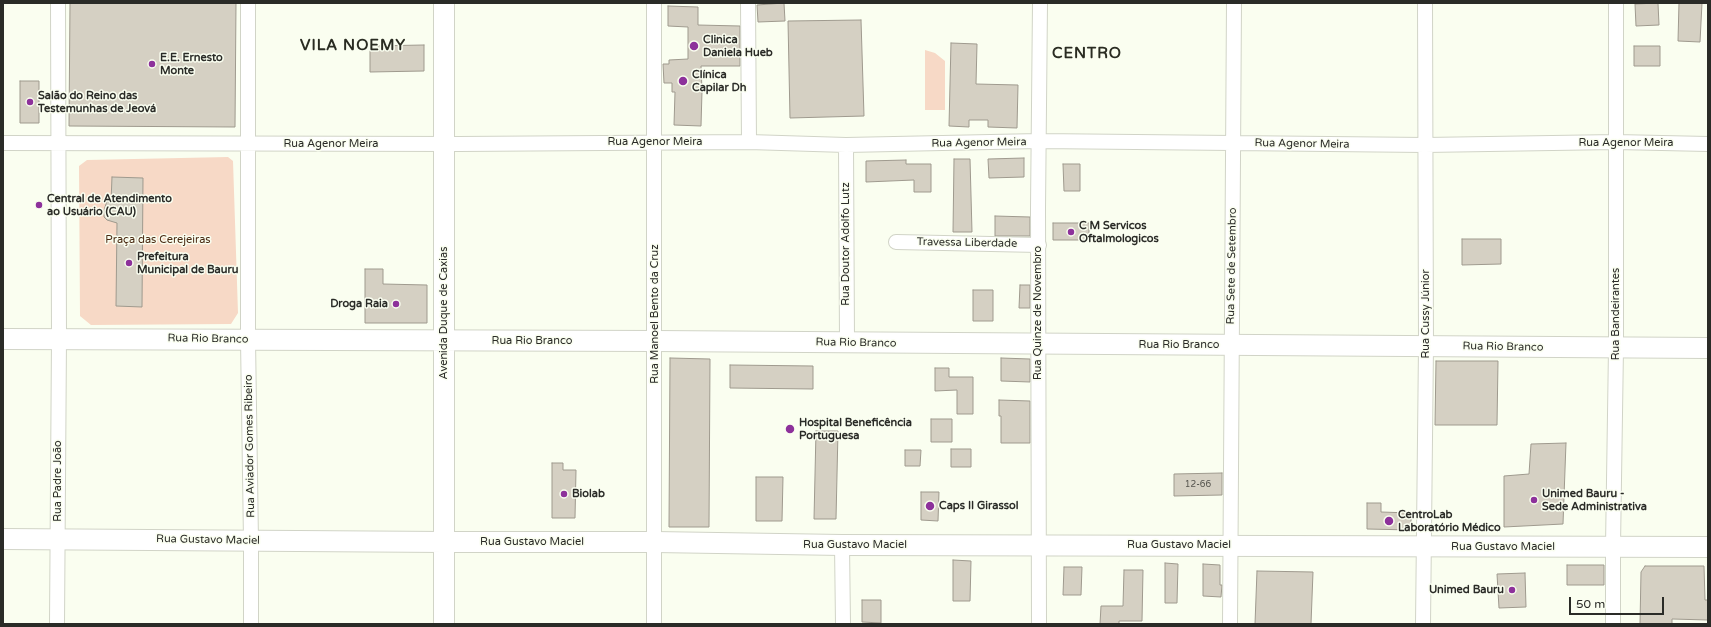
<!DOCTYPE html>
<meta charset="utf-8">
<style>
body{margin:0}
#map{position:relative;width:1711px;height:627px;overflow:hidden;background:#fafef0;font-family:"Varela Round",sans-serif}
canvas{display:block}
.frame{position:absolute;inset:0;border:4px solid #2a2b27;pointer-events:none}
.scale{position:absolute;left:1569px;top:597px;width:95px;height:18px;box-sizing:border-box;border:2px solid #2a2b27;border-top:0;padding-left:5px;font-size:12px;line-height:14px;white-space:nowrap;color:#2a2b27;-webkit-text-stroke:3px #fafef0;paint-order:stroke}
</style>
<div id="map">
<canvas width="1711" height="627"></canvas>
<div class="frame"></div>
<div class="scale">50 m</div>
</div>
<script>
const context = document.querySelector('canvas').getContext('2d');
context.lineJoin = 'round';
function fillPath(path, color) {
  context.fillStyle = color;
  context.fill(path, 'evenodd');
}
function poly(rows) {
  const path = new Path2D();
  for (const r of rows) {
    path.moveTo(r[0], r[1]);
    for (let i = 2; i < r.length; i += 2) path.lineTo(r[i], r[i + 1]);
  }
  return path;
}
function trace(path, color, width, dash) {
  context.strokeStyle = color;
  context.lineWidth = width;
  context.lineCap = dash ? 'butt' : 'round';
  context.setLineDash(dash || []);
  context.stroke(path);
}
function label(font, color, halo, rows, align = 'center') {
  context.font = font + ' "Varela Round",sans-serif';
  context.lineWidth = 3;
  context.setLineDash([]);
  context.textBaseline = 'middle';
  context.strokeStyle = halo;
  context.fillStyle = color;
  for (const [text, x, y, turn = 0] of rows) {
    context.save();
    context.translate(x, y);
    context.rotate((+turn || 0) * Math.PI / 180);
    context.textAlign = isNaN(turn) ? turn : align;
    if (halo) context.strokeText(text, 0, 0);
    context.fillText(text, 0, 0);
    context.restore();
  }
}
fillPath(poly([
 [925,50,935,53,945,61,945,110,925,110],
 [228,157,233,161,238,313,231,324,91,325,80,316,79,166,87,160]
]), '#f7d9c6');
const building = poly([
 [70,3,236,3,235,127,69,126,70,3],
 [784,3,785,21,758,22,757,5,784,3],
 [1658,3,1659,25,1636,26,1635,4,1658,3],
 [1679,3,1702,3,1700,42,1678,41,1679,3],
 [668,6,698,7,698,25,740,26,740,66,701,66,702,91,701,126,674,125,675,92,672,92,672,83,664,83,663,64,669,64,669,60,688,59,688,27,668,26,668,6],
 [861,20,864,116,790,118,788,21,861,20],
 [951,43,977,44,976,84,1018,85,1017,128,988,127,988,120,969,120,969,127,949,126,951,43],
 [424,45,424,71,370,72,370,46,424,45],
 [1634,46,1660,46,1660,66,1634,66,1634,46],
 [20,81,39,81,39,123,20,123,20,81],
 [1024,158,1024,177,989,178,988,159,1024,158],
 [954,159,970,159,972,232,953,232,954,159],
 [906,160,906,164,931,164,931,192,914,192,914,180,866,182,866,161,906,160],
 [1063,164,1080,164,1080,191,1064,191,1063,164],
 [112,177,143,178,142,307,116,306,117,223,107,220,104,217,104,210,107,201,111,203,112,177],
 [995,216,1030,217,1030,236,995,236,995,216],
 [1053,223,1089,223,1089,240,1053,240,1053,223],
 [1462,239,1501,239,1501,264,1462,265,1462,239],
 [365,269,383,269,383,284,427,285,427,323,365,323,365,269],
 [1020,285,1030,285,1030,308,1019,308,1020,285],
 [973,290,993,290,993,321,973,321,973,290],
 [670,358,710,359,709,527,669,527,670,358],
 [1001,358,1030,359,1030,382,1001,381,1001,358],
 [1436,361,1498,361,1497,425,1435,425,1436,361],
 [730,365,813,366,813,389,730,388,730,365],
 [935,368,949,368,949,377,973,377,973,414,957,414,957,390,935,391,935,368],
 [999,400,1030,401,1030,443,1001,443,1001,416,999,416,999,400],
 [931,419,952,419,952,442,931,442,931,419],
 [816,431,838,431,836,519,814,519,816,431],
 [1566,443,1563,524,1504,527,1504,476,1529,474,1531,444,1566,443],
 [951,449,971,449,971,467,951,467,951,449],
 [905,450,921,450,920,466,905,466,905,450],
 [552,463,563,463,563,470,576,470,575,518,552,518,552,463],
 [1222,473,1222,495,1174,496,1174,474,1222,473],
 [756,477,783,477,782,521,756,521,756,477],
 [921,492,939,492,938,521,921,520,921,492],
 [1367,503,1381,503,1381,512,1411,513,1411,530,1367,529,1367,503],
 [953,560,971,561,970,601,953,601,953,560],
 [1165,563,1178,564,1177,603,1165,603,1165,563],
 [1203,564,1220,565,1220,585,1222,585,1221,597,1203,596,1203,564],
 [1567,565,1604,565,1604,585,1567,585,1567,565],
 [1645,566,1704,566,1705,600,1708,600,1708,620,1672,619,1672,624,1640,624,1641,572,1645,566],
 [1064,567,1082,567,1081,595,1063,595,1064,567],
 [1124,570,1143,570,1142,621,1119,621,1119,624,1100,624,1101,606,1123,606,1124,570],
 [1257,571,1313,572,1311,624,1255,624,1257,571],
 [1525,573,1526,607,1499,608,1497,574,1525,573],
 [862,600,881,600,881,623,862,622,862,600]
]);
fillPath(building, '#d5d0c3');
trace(building, '#9f9a8e', 1);
const street = poly([
 [248,3,248,340,251,541,251,624],
 [748,3,749,142],
 [3,143,458,144,749,142,846,145,1039,141,1425,145,1616,142,1708,144],
 [846,145,847,342],
 [896,242,1039,245],
 [842,545,843,624],
 [57,624,59,338,58,3],
 [654,624,654,3],
 [1039,624,1038,208,1040,3],
 [1230,624,1234,3],
 [1423,624,1426,346,1425,3],
 [1613,624,1613,546,1616,348,1616,3]
]);
const secondary = poly([
 [3,339,655,341,1708,348],
 [3,539,444,542,655,542,842,545,1708,547],
 [444,624,444,3]
]);
trace(street, '#d1d4c7', 16);
trace(secondary, '#d1d4c7', 22);
trace(street, '#fff', 14);
trace(secondary, '#fff', 20);
for (const [x, y, r, color] of [
 [694,46,5,"#8d319b"],
 [152,64,4,"#8d319b"],
 [683,81,5,"#8d319b"],
 [30,102,4,"#8d319b"],
 [39,205,4,"#8d319b"],
 [1071,232,4,"#8d319b"],
 [129,263,4,"#8d319b"],
 [396,304,4,"#8d319b"],
 [790,429,5,"#8d319b"],
 [564,494,4,"#8d319b"],
 [1534,500,4,"#8d319b"],
 [930,506,5,"#8d319b"],
 [1389,521,5,"#8d319b"],
 [1512,590,4,"#8d319b"]
]) {
  const dot = new Path2D();
  dot.arc(x, y, r, 0, 2 * Math.PI);
  context.fillStyle = color;
  context.fill(dot);
  trace(dot, '#fafef0', 1.5);
}
label('9px', '#55544e', null, [
 ["12-66",1198,485]
]);
label('bold 11px', '#2a2b27', '#fafef0', [
 ["Clinica",703,40],
 ["Daniela Hueb",703,53],
 ["E.E. Ernesto",160,58],
 ["Monte",160,71],
 ["Clínica",692,75],
 ["Capilar Dh",692,88],
 ["Salão do Reino das",38,96],
 ["Testemunhas de Jeová",38,109],
 ["Central de Atendimento",47,199],
 ["ao Usuário (CAU)",47,212],
 ["C M Servicos",1079,226],
 ["Oftalmologicos",1079,239],
 ["Prefeitura",137,257],
 ["Municipal de Bauru",137,270],
 ["Droga Raia",388,304,"right"],
 ["Hospital Beneficência",799,423],
 ["Portuguesa",799,436],
 ["Biolab",572,494],
 ["Unimed Bauru -",1542,494],
 ["Sede Administrativa",1542,507],
 ["Caps II Girassol",939,506],
 ["CentroLab",1398,515],
 ["Laboratório Médico",1398,528],
 ["Unimed Bauru",1504,590,"right"]
], 'left');
label('11px', '#2a2b27', '#fafef0', [
 ["Rua Agenor Meira",655,142],
 ["Rua Agenor Meira",979,143,-1],
 ["Rua Agenor Meira",1626,143],
 ["Rua Agenor Meira",331,144],
 ["Rua Agenor Meira",1302,144,1],
 ["Travessa Liberdade",967,243,1],
 ["Rua Doutor Adolfo Lutz",846,244,-90],
 ["Rua Sete de Setembro",1232,266,-89],
 ["Avenida Duque de Caxias",444,313,-90],
 ["Rua Quinze de Novembro",1038,313,-90],
 ["Rua Manoel Bento da Cruz",655,314,-90],
 ["Rua Cussy Júnior",1426,314,-90],
 ["Rua Bandeirantes",1616,314,-90],
 ["Rua Rio Branco",208,339,1],
 ["Rua Rio Branco",532,341],
 ["Rua Rio Branco",856,343,1],
 ["Rua Rio Branco",1179,345],
 ["Rua Rio Branco",1503,347,1],
 ["Rua Aviador Gomes Ribeiro",250,446,-91],
 ["Rua Padre João",58,481,-90],
 ["Rua Gustavo Maciel",208,540,1],
 ["Rua Gustavo Maciel",532,542],
 ["Rua Gustavo Maciel",855,545],
 ["Rua Gustavo Maciel",1179,545],
 ["Rua Gustavo Maciel",1503,547]
]);
label('11px', '#4a2a12', '#fafef0', [
 ["Praça das Cerejeiras",158,240]
]);
context.letterSpacing = '1px';
label('bold 15px', '#2a2c22', '#fafef0', [
 ["VILA NOEMY",353,46],
 ["CENTRO",1087,54]
]);
context.letterSpacing = '0px';
</script>
